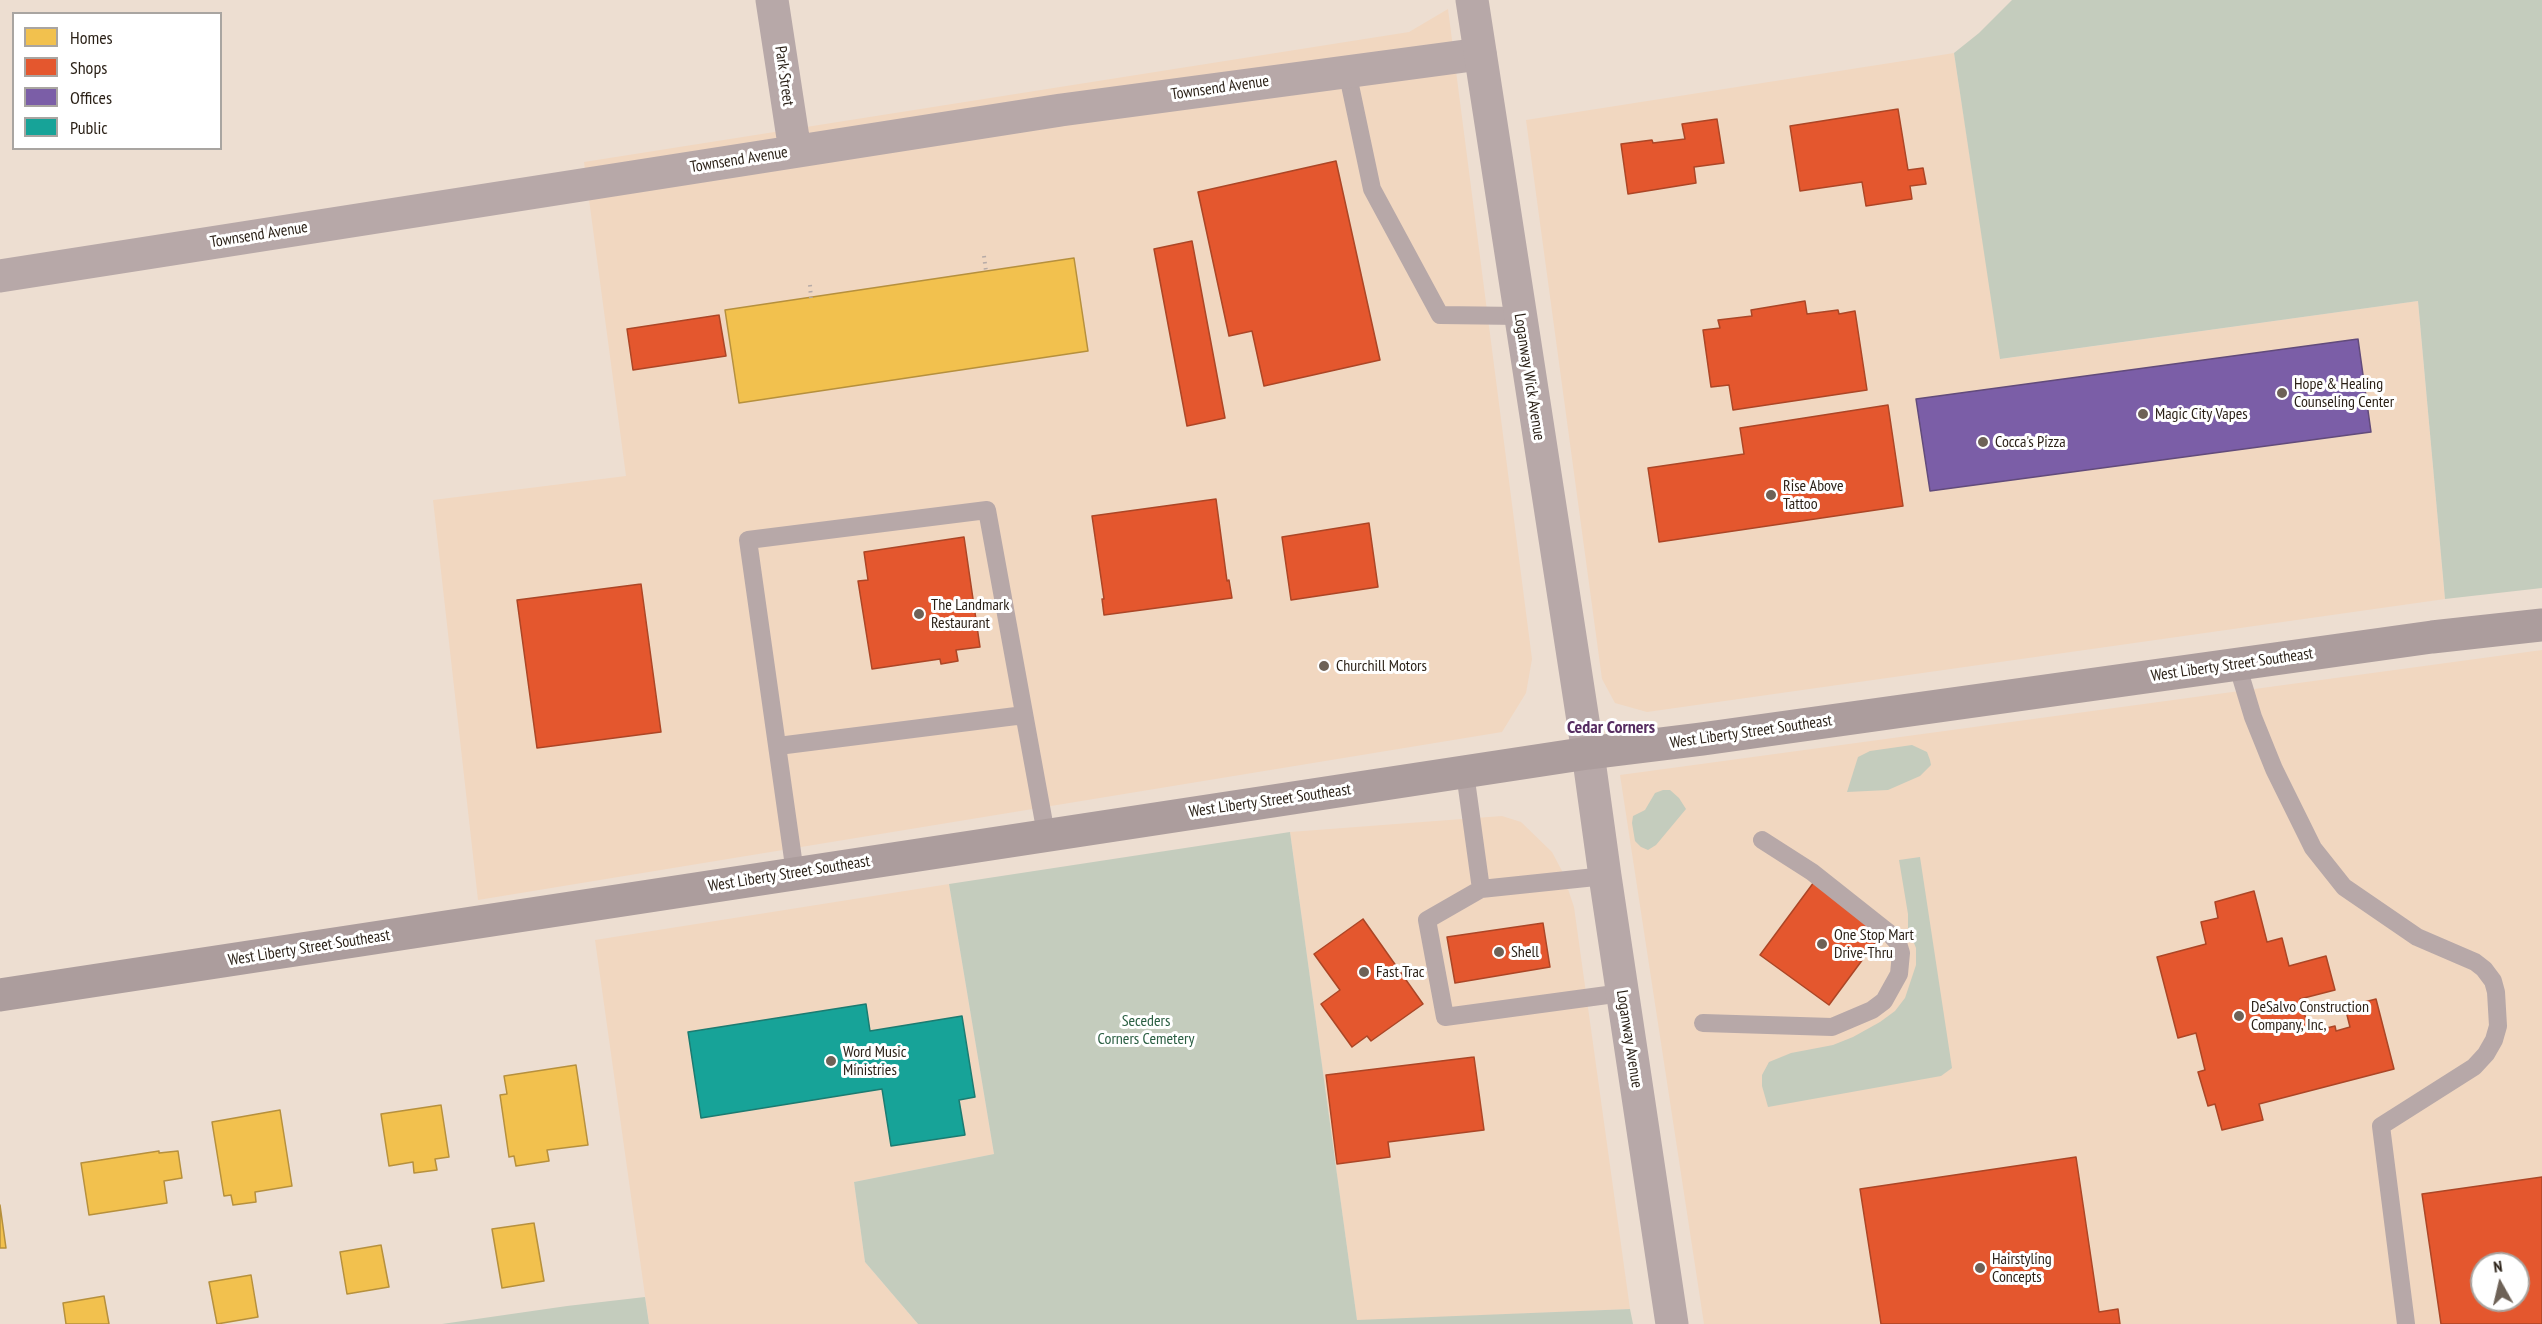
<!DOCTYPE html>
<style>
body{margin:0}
#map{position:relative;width:2542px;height:1324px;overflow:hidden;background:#edded1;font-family:"PT Sans Narrow",sans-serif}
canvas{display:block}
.legend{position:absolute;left:12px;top:12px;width:210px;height:138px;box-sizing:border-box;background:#fff;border:2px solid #a9a5a1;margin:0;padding:8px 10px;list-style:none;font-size:18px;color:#291f15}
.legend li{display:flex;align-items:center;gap:12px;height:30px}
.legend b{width:30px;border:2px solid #a9a5a1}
.north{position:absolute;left:2470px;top:1252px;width:60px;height:60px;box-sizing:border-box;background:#fff;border:2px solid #a9a5a1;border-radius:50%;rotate:352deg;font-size:16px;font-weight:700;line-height:24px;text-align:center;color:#291f15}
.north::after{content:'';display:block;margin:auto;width:21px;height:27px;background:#6e6257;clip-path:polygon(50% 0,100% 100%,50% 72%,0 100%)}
</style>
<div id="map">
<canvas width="2542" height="1324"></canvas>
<ul class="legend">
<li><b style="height:16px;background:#f2c14e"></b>Homes</li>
<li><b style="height:16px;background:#e4572e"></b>Shops</li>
<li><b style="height:16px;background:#7b5ea7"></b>Offices</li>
<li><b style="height:16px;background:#17a398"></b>Public</li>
</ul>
<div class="north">N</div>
</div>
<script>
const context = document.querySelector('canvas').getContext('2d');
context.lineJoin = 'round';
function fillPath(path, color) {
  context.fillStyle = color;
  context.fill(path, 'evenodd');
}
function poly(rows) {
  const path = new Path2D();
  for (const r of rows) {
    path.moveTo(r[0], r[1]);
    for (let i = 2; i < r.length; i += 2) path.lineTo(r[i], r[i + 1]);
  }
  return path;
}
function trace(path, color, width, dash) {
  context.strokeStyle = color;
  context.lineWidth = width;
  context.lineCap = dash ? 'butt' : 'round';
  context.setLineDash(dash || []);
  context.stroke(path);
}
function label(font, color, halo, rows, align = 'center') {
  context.font = font + ' "PT Sans Narrow",sans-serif';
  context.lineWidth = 6;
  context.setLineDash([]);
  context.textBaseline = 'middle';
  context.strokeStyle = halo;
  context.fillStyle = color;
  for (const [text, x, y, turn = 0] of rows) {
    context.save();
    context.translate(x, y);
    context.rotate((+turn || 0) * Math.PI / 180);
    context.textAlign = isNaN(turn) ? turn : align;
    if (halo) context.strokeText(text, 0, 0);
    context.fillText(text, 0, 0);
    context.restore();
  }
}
fillPath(poly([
 [1448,9,1532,659,1526,693,1502,732,478,900,433,500,626,476,584,162,1409,32],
 [1954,53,2001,359,2418,301,2445,599,1647,712,1615,703,1602,679,1526,120],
 [2542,650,2542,1324,1704,1324,1620,775],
 [2482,1264,2518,1264,2518,1300,2482,1300],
 [1502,816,1521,822,1552,852,1562,871,1574,907,1630,1309,1357,1321,1290,832],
 [949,884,994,1154,854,1182,865,1262,918,1324,649,1324,595,940]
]), '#f1d7c0');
fillPath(poly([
 [2012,0,2542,0,2542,588,2445,599,2418,301,2000,359,1954,53,1979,33],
 [1912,745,1927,752,1930,760,1931,765,1920,776,1888,790,1847,792,1858,757,1870,751],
 [1663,790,1670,790,1679,798,1686,809,1656,845,1648,850,1641,847,1635,841,1632,823,1633,816,1645,810,1655,793],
 [1290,832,1357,1320,1630,1309,1633,1324,918,1324,865,1262,854,1182,994,1154,949,884],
 [1920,857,1952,1068,1941,1076,1768,1107,1762,1086,1762,1075,1769,1062,1791,1053,1833,1045,1853,1037,1880,1022,1895,1011,1905,998,1916,965,1916,948,1908,928,1908,914,1899,860],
 [645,1297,649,1324,442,1324,567,1306]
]), '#c4ccbd');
const homes = poly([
 [1074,258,1088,351,739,403,725,310,1074,258],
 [576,1065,588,1145,547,1150,549,1161,516,1166,514,1156,509,1157,500,1095,507,1094,504,1076,576,1065],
 [441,1105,449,1157,435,1159,437,1170,414,1173,413,1162,389,1166,381,1114,441,1105],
 [280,1110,292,1186,255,1192,256,1202,233,1205,231,1195,224,1196,212,1122,280,1110],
 [159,1151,159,1153,178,1151,182,1178,164,1181,167,1203,89,1215,81,1163,159,1151],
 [0,1205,6,1248,0,1248,0,1205],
 [534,1223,544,1281,502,1288,492,1229,534,1223],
 [381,1245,389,1287,347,1294,340,1252,381,1245],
 [251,1275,258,1317,217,1324,209,1282,251,1275],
 [104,1296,109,1324,66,1324,63,1303,104,1296]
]);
fillPath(homes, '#f2c14e');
trace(homes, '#b6903d', 1.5);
const shops = poly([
 [1898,109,1908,170,1923,168,1926,184,1910,186,1912,199,1866,206,1862,182,1800,191,1790,126,1898,109],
 [1717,119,1724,163,1694,167,1696,183,1628,194,1621,144,1652,140,1653,143,1685,139,1682,124,1717,119],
 [1336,161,1380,360,1264,386,1252,331,1229,336,1198,192,1336,161],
 [1192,241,1225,418,1187,426,1154,249,1192,241],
 [1805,301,1807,314,1838,310,1839,314,1855,311,1867,390,1733,410,1729,385,1711,387,1703,330,1720,328,1718,320,1752,316,1751,310,1805,301],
 [719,315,726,356,633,370,627,329,719,315],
 [1888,405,1903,506,1659,542,1648,468,1744,454,1740,428,1888,405],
 [1216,499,1227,581,1229,580,1232,598,1104,615,1102,599,1104,599,1092,516,1216,499],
 [1369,523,1378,587,1291,600,1282,537,1369,523],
 [964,537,980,647,956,650,958,661,941,664,940,659,872,669,858,581,868,580,864,552,964,537],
 [641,584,661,732,537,748,517,600,641,584],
 [1814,882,1883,932,1829,1005,1760,955,1814,882],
 [2254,891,2267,942,2282,938,2289,966,2326,956,2335,990,2300,999,2310,1032,2335,1026,2336,1031,2350,1027,2345,1007,2376,999,2394,1069,2259,1104,2263,1120,2222,1130,2215,1104,2208,1106,2198,1072,2205,1070,2196,1033,2178,1038,2157,957,2206,944,2201,922,2218,918,2215,902,2254,891],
 [1363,919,1423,1004,1371,1041,1367,1036,1352,1047,1321,1004,1340,990,1314,954,1363,919],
 [1543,923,1550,967,1455,983,1447,937,1543,923],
 [1474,1057,1484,1130,1388,1142,1390,1157,1337,1164,1326,1075,1474,1057],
 [2076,1157,2099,1312,2118,1309,2120,1324,1881,1324,1860,1189,2076,1157],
 [2542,1177,2542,1324,2441,1324,2422,1194,2542,1177],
 [2482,1264,2518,1264,2518,1300,2482,1300,2482,1264]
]);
fillPath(shops, '#e4572e');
trace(shops, '#ac4626', 1.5);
const offices = poly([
 [2358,339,2371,432,1930,491,1916,399,2358,339]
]);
fillPath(offices, '#7b5ea7');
trace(offices, '#624b7b', 1.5);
const public = poly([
 [866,1004,870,1031,962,1016,975,1097,959,1100,965,1135,891,1146,882,1089,701,1118,688,1032,866,1004]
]);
fillPath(public, '#17a398');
trace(public, '#1c7b71', 1.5);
trace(poly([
 [984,256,986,271],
 [810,285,811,298]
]), '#b7aba7', 4, [1.5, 4.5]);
trace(poly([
 [1347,71,1372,189,1440,315,1520,316],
 [2237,664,2253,717,2274,769,2313,848,2344,887,2417,937,2475,962,2484,969,2493,981,2496,992,2498,1026,2494,1040,2486,1054,2474,1067,2381,1126,2406,1324],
 [778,746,1024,715],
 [1465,773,1481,889,1427,920,1445,1017,1622,993],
 [795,873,748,540,987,510,1046,834],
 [1481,889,1605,876],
 [1703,1023,1832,1027,1872,1010,1884,1001,1899,974,1901,953,1898,943,1889,933,1812,872,1762,840]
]), '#b7a8a8', 18);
trace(poly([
 [772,0,795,151],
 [0,276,1061,110,1480,54]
]), '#b7a8a8', 33);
trace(poly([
 [1472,0,1588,753,1605,876,1672,1324]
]), '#b7a8a8', 33);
trace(poly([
 [0,995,1588,753,1702,739,2432,637,2542,625]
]), '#ac9d9d', 33);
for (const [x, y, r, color] of [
 [2282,393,6,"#6e6257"],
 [2143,414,6,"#6e6257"],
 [1983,442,6,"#6e6257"],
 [1771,495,6,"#6e6257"],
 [919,614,6,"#6e6257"],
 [1324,666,6,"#6e6257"],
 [1822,944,6,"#6e6257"],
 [1499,952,6,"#6e6257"],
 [1364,972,6,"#6e6257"],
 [2239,1016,6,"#6e6257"],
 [831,1061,6,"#6e6257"],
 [1980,1268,6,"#6e6257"]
]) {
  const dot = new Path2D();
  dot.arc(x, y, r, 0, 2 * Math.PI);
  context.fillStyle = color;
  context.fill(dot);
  trace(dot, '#fff', 2);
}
label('16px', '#291f15', '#fff', [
 ["Park Street",784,76,82],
 ["Townsend Avenue",1220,88,-8],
 ["Townsend Avenue",739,160,-9],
 ["Townsend Avenue",259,235,-9],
 ["Loganway Wick Avenue",1529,377,81],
 ["West Liberty Street Southeast",2232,665,-8],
 ["West Liberty Street Southeast",1751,732,-8],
 ["West Liberty Street Southeast",1270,801,-8],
 ["West Liberty Street Southeast",789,874,-9],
 ["West Liberty Street Southeast",309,948,-9],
 ["Loganway Avenue",1629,1039,81]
]);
label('16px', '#291f15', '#fff', [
 ["Hope & Healing",2294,384],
 ["Counseling Center",2294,402],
 ["Magic City Vapes",2155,414],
 ["Cocca's Pizza",1995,442],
 ["Rise Above",1783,486],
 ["Tattoo",1783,504],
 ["The Landmark",931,605],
 ["Restaurant",931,623],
 ["Churchill Motors",1336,666],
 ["One Stop Mart",1834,935],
 ["Drive-Thru",1834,953],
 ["Shell",1511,952],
 ["Fast Trac",1376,972],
 ["DeSalvo Construction",2251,1007],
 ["Company, Inc,",2251,1025],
 ["Word Music",843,1052],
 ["Ministries",843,1070],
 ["Hairstyling",1992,1259],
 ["Concepts",1992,1277]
], 'left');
label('16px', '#2b5f43', '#fff', [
 ["Seceders",1146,1021],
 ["Corners Cemetery",1146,1039]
]);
label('bold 18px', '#562c61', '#fff', [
 ["Cedar Corners",1611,728]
]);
</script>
